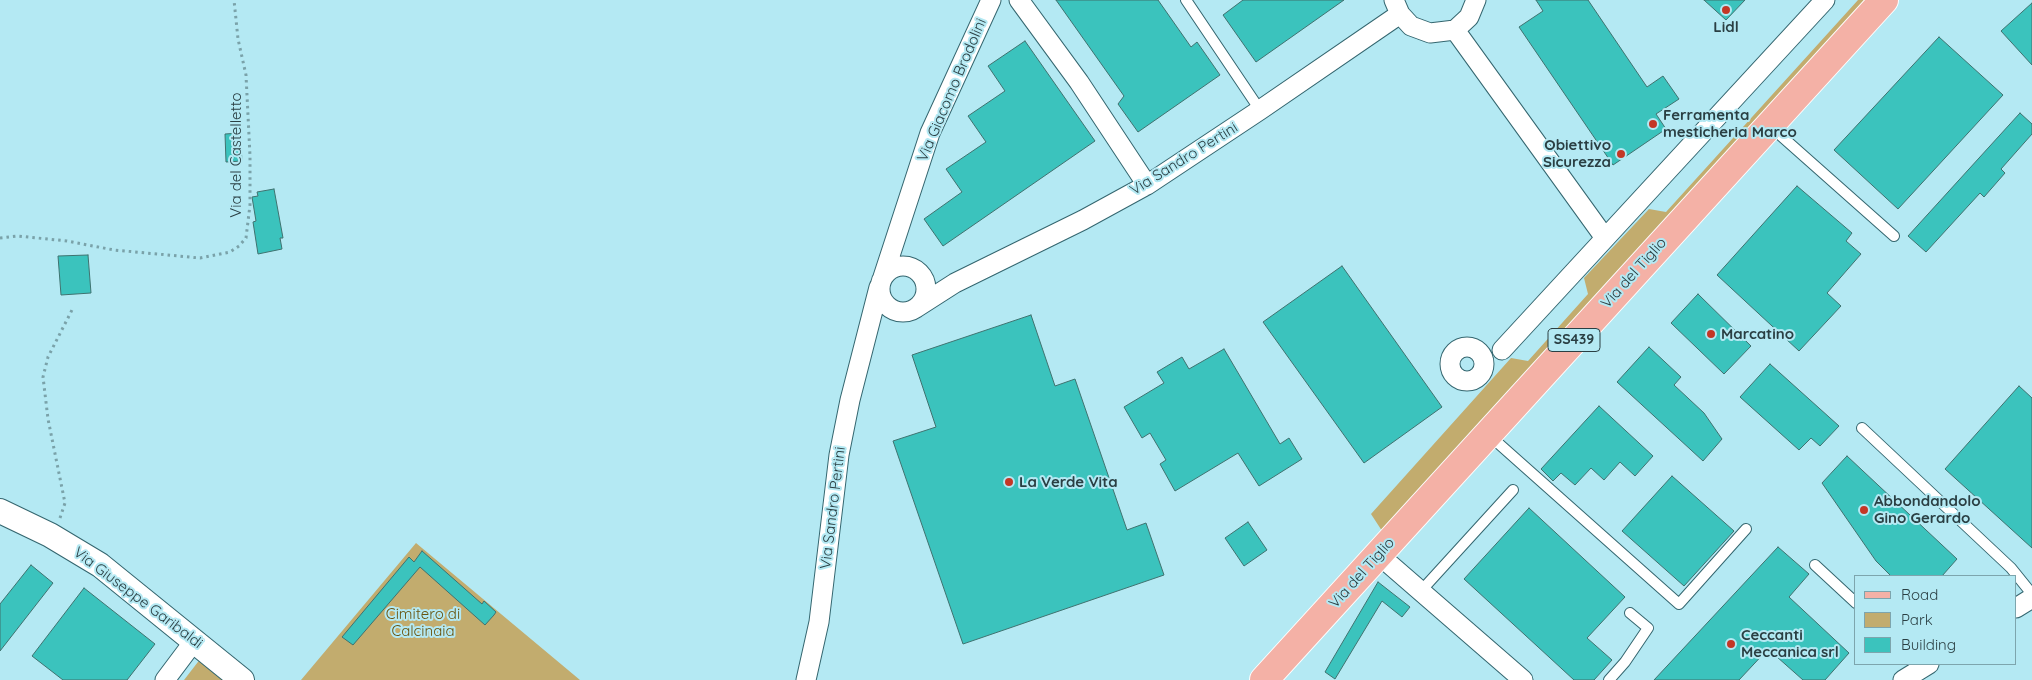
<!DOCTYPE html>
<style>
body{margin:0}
#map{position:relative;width:2032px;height:680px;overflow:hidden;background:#b4e9f3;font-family:Quicksand,sans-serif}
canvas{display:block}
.legend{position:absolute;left:1854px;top:575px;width:162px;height:90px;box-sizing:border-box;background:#b4e9f3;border:1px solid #7da5ad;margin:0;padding:6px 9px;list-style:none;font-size:15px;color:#2a3f43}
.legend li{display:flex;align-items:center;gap:10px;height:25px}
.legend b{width:25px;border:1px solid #7da5ad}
</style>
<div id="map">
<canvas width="2032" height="680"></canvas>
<ul class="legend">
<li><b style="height:6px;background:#f4b1a6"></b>Road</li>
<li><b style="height:14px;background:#c2ac6e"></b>Park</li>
<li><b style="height:14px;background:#3bc3bd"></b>Building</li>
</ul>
</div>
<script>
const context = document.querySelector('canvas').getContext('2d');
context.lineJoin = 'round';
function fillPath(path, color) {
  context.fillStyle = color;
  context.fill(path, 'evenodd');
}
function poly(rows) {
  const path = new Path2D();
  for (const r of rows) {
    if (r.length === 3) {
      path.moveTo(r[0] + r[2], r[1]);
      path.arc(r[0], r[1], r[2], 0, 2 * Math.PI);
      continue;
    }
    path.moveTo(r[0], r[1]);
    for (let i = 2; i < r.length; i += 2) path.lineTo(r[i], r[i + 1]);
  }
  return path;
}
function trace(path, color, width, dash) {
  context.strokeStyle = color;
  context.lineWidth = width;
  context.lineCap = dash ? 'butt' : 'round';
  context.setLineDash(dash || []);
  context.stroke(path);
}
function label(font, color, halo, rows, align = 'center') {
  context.font = font + ' Quicksand,sans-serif';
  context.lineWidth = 4;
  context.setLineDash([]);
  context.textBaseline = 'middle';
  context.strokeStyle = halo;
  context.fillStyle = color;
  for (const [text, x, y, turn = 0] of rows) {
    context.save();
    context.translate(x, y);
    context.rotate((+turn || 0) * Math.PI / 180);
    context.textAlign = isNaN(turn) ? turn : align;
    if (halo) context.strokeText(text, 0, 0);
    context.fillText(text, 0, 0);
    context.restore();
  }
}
fillPath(poly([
 [1858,0,1872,0,1384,534,1371,514,1511,358,1528,361,1588,294,1584,278,1649,209,1666,212],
 [416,543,580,680,301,680],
 [201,658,227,680,184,680]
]), '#c2ac6e');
const building = poly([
 [1056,0,1158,0,1191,47,1197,42,1220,75,1138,132,1118,104,1124,96,1056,0],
 [1243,0,1344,0,1256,62,1223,15,1243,0],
 [1536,0,1588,0,1647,87,1663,76,1679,99,1656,114,1666,129,1613,165,1519,27,1543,11,1536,0],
 [1704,0,1745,0,1726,20,1704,0],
 [2032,3,2032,65,2001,31,2032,3],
 [1939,37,2003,95,1898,209,1834,150,1939,37],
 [1025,41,1095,141,943,246,924,219,962,192,946,169,986,142,968,116,1005,91,988,66,1025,41],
 [2020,113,2032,124,2032,134,2001,169,2005,173,1984,197,1980,193,1926,252,1908,236,2020,113],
 [240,133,242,161,226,162,225,134,240,133],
 [1797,186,1852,233,1846,241,1861,254,1827,293,1841,306,1799,351,1717,275,1797,186],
 [274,189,283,238,280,238,282,249,258,254,253,222,256,221,252,197,258,196,257,192,274,189],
 [88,255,91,293,61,295,58,256,88,255],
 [1342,266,1442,407,1364,463,1263,322,1342,266],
 [1698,294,1751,346,1724,374,1671,323,1698,294],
 [1031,315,1055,386,1075,379,1127,530,1146,523,1164,575,963,644,893,441,936,427,912,355,1031,315],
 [1649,347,1681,377,1674,385,1704,413,1722,439,1703,461,1617,382,1649,347],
 [1224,349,1280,444,1289,438,1302,459,1259,486,1238,453,1175,491,1160,464,1166,460,1150,433,1142,438,1124,407,1164,383,1157,372,1182,357,1189,369,1224,349],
 [1770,364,1839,426,1820,446,1811,438,1799,450,1740,397,1770,364],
 [2019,386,2032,398,2032,548,1945,469,2019,386],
 [1599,406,1653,456,1635,476,1620,462,1604,480,1591,468,1575,485,1561,473,1553,481,1541,469,1599,406],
 [1847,456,1957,559,1942,576,1891,576,1876,561,1822,483,1847,456],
 [1672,476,1734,531,1684,586,1622,531,1672,476],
 [1529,508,1625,597,1587,638,1612,660,1594,680,1574,680,1464,579,1529,508],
 [1248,522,1267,550,1244,566,1225,538,1248,522],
 [1778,547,1809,574,1789,597,1849,653,1825,680,1803,680,1768,649,1739,680,1654,680,1778,547],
 [422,551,482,604,484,601,496,612,494,615,485,625,420,567,353,645,342,637,409,557,414,562,422,551],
 [31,565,53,583,0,651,0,604,31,565],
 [1378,582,1410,607,1402,617,1382,601,1335,679,1325,672,1378,582],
 [84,588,155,644,127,680,63,680,32,656,84,588]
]);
fillPath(building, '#3bc3bd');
trace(building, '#3f726f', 1);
const service = poly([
 [1186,0,1260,110],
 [1770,126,1894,236],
 [1862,428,2011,568,2032,594],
 [1489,435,1679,604,1746,529],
 [1815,565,1856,603],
 [1420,592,1513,490],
 [1609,680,1625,662,1648,628,1630,613]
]);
const minor = poly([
 [1019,0,1079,82,1147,185],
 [1394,0,1400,14,1411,26,1430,33,1455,30,1469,17,1476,0],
 [1455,30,1605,238],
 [903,289,23],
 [883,277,930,133,991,0],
 [916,308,955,283,1083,220,1147,185,1260,110,1400,14],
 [1467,364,17],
 [1502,350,1825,0],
 [1379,555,1523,680],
 [2016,608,2032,598],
 [165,680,195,640],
 [806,680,819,622,839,455,850,400,879,287],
 [1903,680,1929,664]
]);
const tertiary = poly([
 [0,511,50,535,100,565,242,680]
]);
const primary = poly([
 [1264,680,1884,0]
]);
trace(service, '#34666f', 12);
trace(minor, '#34666f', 21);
trace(tertiary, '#34666f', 26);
trace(primary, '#fff', 30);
trace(poly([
 [0,238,18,236,67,241,114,250,200,258,230,252,239,246,246,238,250,205,250,156,246,75,238,39,234,0],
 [60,518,65,503,48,419,43,377,48,357,72,310]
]), '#7aa2a9', 3, [2.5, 4]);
trace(service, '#fff', 10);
trace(minor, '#fff', 19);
trace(tertiary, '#fff', 24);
trace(primary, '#f4b1a6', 28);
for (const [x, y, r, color] of [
 [1726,10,5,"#c43726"],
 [1653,124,5,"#c43726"],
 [1621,154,5,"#c43726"],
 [1711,334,5,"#c43726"],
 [1009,482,5,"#c43726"],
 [1864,510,5,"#c43726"],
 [1731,644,5,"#c43726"]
]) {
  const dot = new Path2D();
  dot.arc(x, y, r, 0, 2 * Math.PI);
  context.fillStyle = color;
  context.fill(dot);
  trace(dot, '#b4e9f3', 2);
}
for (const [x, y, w] of [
 [1574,340,52]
]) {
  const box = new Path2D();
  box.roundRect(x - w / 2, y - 11.5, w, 23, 4);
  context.fillStyle = '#b4e9f3';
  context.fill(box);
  trace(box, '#2a3f43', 1);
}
label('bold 14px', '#2a3f43', null, [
 ["SS439",1574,340]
]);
label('bold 15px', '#2a3f43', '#b4e9f3', [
 ["Lidl",1726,27,"center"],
 ["Ferramenta",1663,115],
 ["mesticheria Marco",1663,132],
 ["Obiettivo",1611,145,"right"],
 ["Sicurezza",1611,162,"right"],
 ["Marcatino",1721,334],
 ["La Verde Vita",1019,482],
 ["Abbondandolo",1874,501],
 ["Gino Gerardo",1874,518],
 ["Ceccanti",1741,635],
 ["Meccanica srl",1741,652]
], 'left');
label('15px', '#2a3f43', '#b4e9f3', [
 ["Via Giacomo Brodolini",952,90,-67],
 ["Via del Castelletto",236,155,-90],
 ["Via Sandro Pertini",1184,159,-32],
 ["Via del Tiglio",1634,273,-48],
 ["Via Sandro Pertini",833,508,-83],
 ["Via del Tiglio",1362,573,-48],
 ["Via Giuseppe Garibaldi",138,598,37]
]);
label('15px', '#68530e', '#b4e9f3', [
 ["Cimitero di",423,614],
 ["Calcinaia",423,631]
]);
</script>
